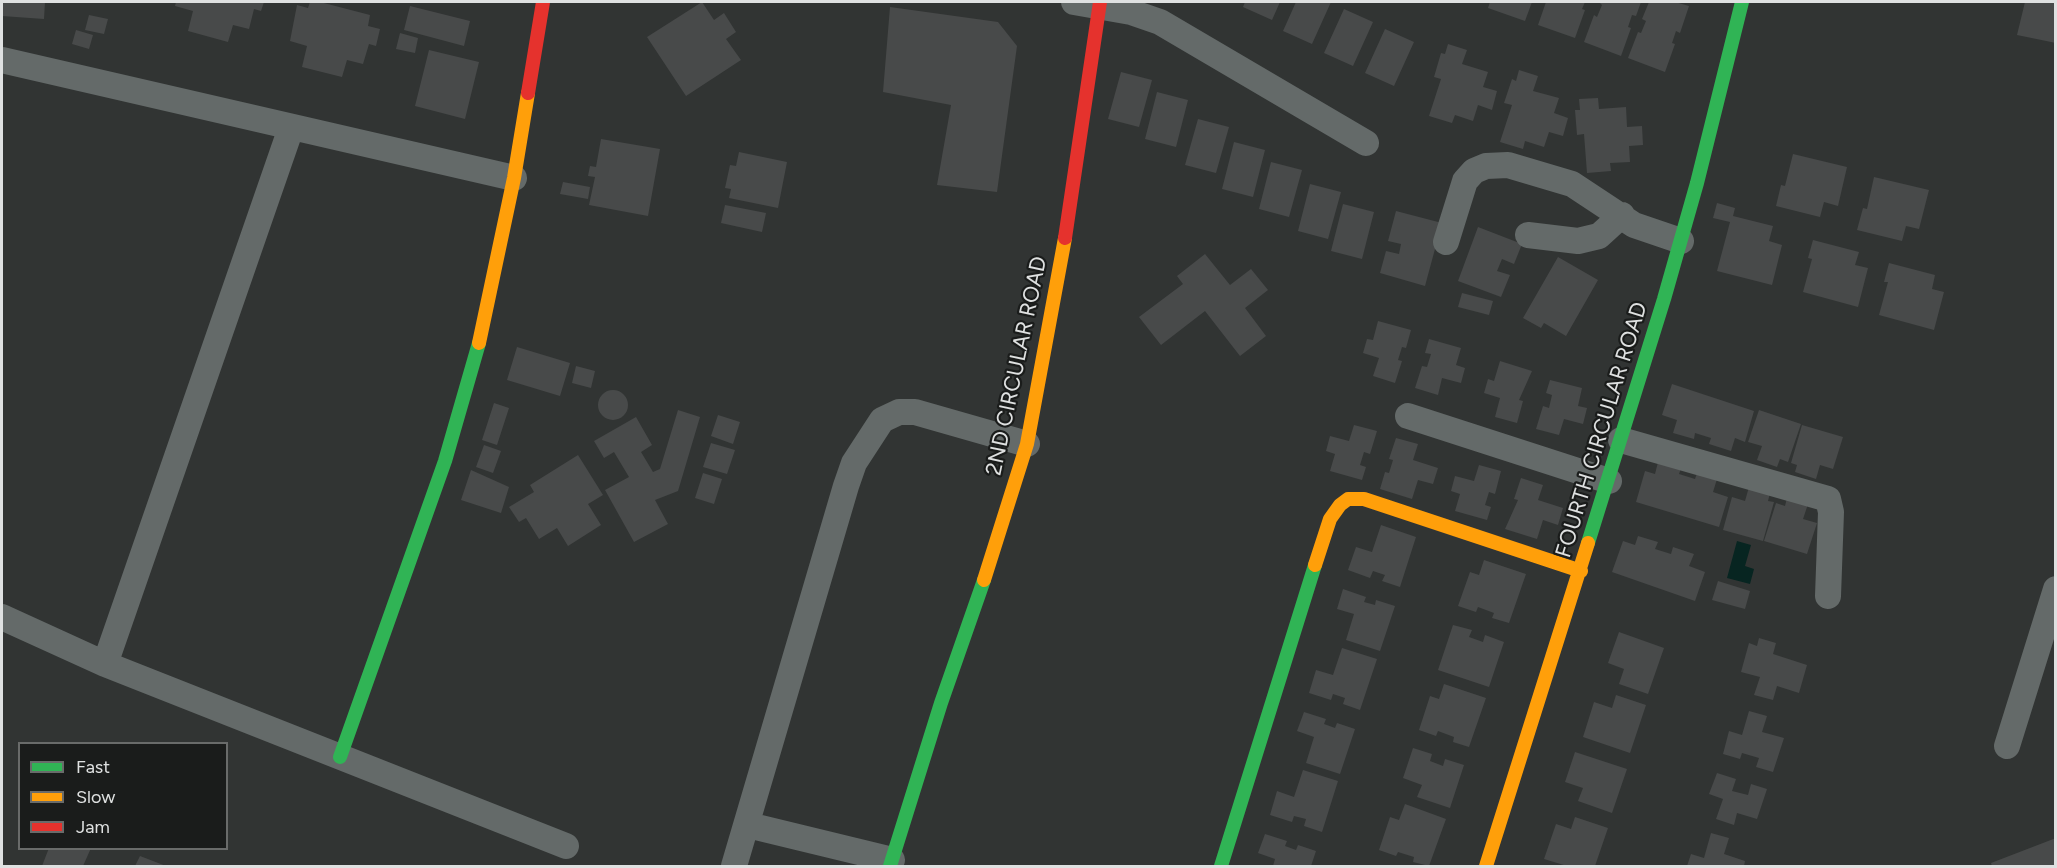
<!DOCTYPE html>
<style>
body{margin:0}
#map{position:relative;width:2057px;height:868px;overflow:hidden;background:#313433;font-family:Figtree,sans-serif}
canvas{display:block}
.frame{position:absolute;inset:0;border:3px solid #dfe1e1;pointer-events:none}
.legend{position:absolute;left:18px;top:742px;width:210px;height:108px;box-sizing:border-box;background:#1a1c1b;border:2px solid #696b6a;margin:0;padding:8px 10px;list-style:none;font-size:18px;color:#dfe1e1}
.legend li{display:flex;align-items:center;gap:12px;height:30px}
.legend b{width:30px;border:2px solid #696b6a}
</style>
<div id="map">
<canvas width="2057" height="868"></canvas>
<div class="frame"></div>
<ul class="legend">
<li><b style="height:8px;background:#30b455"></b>Fast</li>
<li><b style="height:8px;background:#ff9f0a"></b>Slow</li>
<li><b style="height:8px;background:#e5322d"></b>Jam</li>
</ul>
</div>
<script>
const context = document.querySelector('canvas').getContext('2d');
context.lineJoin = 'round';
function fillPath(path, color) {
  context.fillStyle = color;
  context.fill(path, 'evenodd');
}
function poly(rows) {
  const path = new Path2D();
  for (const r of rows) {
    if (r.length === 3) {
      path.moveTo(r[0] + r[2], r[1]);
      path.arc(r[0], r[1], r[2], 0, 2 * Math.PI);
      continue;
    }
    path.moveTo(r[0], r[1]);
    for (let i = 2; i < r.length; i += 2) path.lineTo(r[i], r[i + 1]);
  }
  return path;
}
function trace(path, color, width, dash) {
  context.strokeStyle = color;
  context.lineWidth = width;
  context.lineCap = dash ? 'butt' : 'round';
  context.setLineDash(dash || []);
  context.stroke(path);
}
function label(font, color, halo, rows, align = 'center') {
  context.font = font + ' Figtree,sans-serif';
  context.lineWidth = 4.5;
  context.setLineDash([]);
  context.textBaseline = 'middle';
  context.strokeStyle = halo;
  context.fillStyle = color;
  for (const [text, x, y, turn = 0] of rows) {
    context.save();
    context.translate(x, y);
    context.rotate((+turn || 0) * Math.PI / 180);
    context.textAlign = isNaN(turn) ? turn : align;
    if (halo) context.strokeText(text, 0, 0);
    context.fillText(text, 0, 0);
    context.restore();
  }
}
fillPath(poly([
 [1737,541,1751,545,1745,566,1754,569,1750,584,1727,578]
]), '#072521');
fillPath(poly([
 [2,2,45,2,44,19,2,16],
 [176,2,264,2,261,11,254,9,249,29,233,25,228,42,188,31,193,11,175,6],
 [310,2,320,2,370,15,368,26,380,29,376,46,369,44,363,64,347,60,342,77,302,67,307,46,290,41,297,5,308,8],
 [702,2,714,20,724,13,736,32,726,39,741,60,686,96,647,37],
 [1245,2,1280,2,1272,20,1243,7],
 [1296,2,1331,2,1312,44,1283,31],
 [1490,2,1532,2,1525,21,1488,8],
 [1546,2,1585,2,1582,9,1585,10,1575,38,1538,25],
 [1599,2,1641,2,1636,16,1632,15,1628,27,1631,28,1621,56,1584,42,1594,15,1597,17,1602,5],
 [1649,2,1675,2,1689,6,1680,33,1676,31,1672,43,1675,44,1665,72,1628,58,1638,32,1641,33,1646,21,1642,19],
 [2025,2,2056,2,2056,43,2017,35],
 [410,6,470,21,464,46,404,30],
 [890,7,998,22,1017,46,997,192,937,185,951,105,883,92],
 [1344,9,1373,22,1353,66,1324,53],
 [89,15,108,19,104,34,85,30],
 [1385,29,1414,42,1394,86,1365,73],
 [76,30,93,35,89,49,72,44],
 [400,33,418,38,415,53,396,49],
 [1448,44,1467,50,1462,64,1488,72,1483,87,1497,91,1492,110,1478,105,1473,121,1455,115,1452,123,1429,116,1441,79,1434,77,1441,53,1445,54],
 [429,50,479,62,465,119,415,106],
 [1519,70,1538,76,1533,91,1559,98,1554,113,1568,118,1563,136,1549,132,1544,147,1525,141,1523,149,1500,142,1512,105,1504,103,1512,79,1516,81],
 [1121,72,1152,80,1139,127,1108,119],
 [1157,92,1188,100,1176,147,1145,139],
 [1598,98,1599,109,1626,107,1627,127,1642,126,1643,145,1629,146,1630,162,1610,163,1611,171,1587,173,1584,134,1577,135,1575,110,1580,110,1579,99],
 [1198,119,1229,127,1216,173,1185,165],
 [601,139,660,149,648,216,589,205,595,177,588,176,590,166,596,167],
 [1234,142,1265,150,1253,197,1222,189],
 [739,152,787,162,778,208,729,198,731,189,725,188,730,165,736,166],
 [1793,154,1847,167,1838,206,1824,202,1820,217,1776,206,1781,185,1785,186],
 [1271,162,1302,170,1289,217,1259,209],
 [1874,177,1929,190,1919,229,1906,226,1902,241,1857,230,1863,208,1867,209],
 [563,182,590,187,588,199,560,194],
 [1310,184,1341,192,1328,239,1298,231],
 [1717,203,1735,208,1733,216,1773,226,1769,241,1782,245,1772,285,1717,271,1730,222,1713,218],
 [1343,204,1374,212,1362,259,1331,251],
 [725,205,766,213,762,232,721,223],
 [1396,211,1442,223,1425,286,1380,273,1386,251,1399,254,1401,244,1388,241],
 [1478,227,1522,244,1514,264,1502,259,1497,271,1510,275,1501,297,1458,281],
 [1813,240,1859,252,1855,265,1868,268,1858,307,1803,292,1812,259,1808,258],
 [1205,254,1230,285,1251,269,1268,290,1245,308,1266,336,1240,356,1205,311,1161,345,1139,317,1183,284,1177,276],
 [1558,257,1598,280,1566,336,1544,323,1541,328,1523,318],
 [1889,263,1935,275,1932,289,1944,292,1934,330,1879,315,1888,282,1884,282],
 [1462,293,1493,301,1489,315,1458,307],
 [1378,321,1411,330,1406,348,1402,347,1398,360,1402,361,1395,383,1373,376,1379,358,1363,353,1367,339,1373,340],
 [1429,339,1461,348,1456,365,1465,368,1461,383,1442,378,1438,395,1415,388,1422,366,1427,367,1431,354,1425,353],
 [517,347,570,363,560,396,507,380],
 [1500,361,1532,371,1519,400,1523,401,1517,423,1495,417,1500,398,1484,393,1488,379,1494,381],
 [576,366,595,371,591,388,572,383],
 [1550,380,1582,388,1578,406,1587,408,1583,424,1564,419,1559,435,1536,429,1543,406,1549,408,1552,395,1546,393],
 [1672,384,1754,411,1745,442,1735,438,1731,451,1709,444,1711,438,1695,433,1694,439,1673,433,1677,420,1662,415],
 [613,405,15],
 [494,403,509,408,497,445,482,440],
 [678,410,700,417,678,491,655,500,668,524,634,542,605,490,629,477,614,452,604,458,594,441,636,417,652,445,641,452,653,472,660,469],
 [1759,410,1801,424,1788,462,1780,459,1777,467,1757,460,1762,446,1748,442],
 [718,415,740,422,733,444,711,436],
 [1354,425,1377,431,1370,454,1364,452,1360,465,1366,467,1362,480,1330,471,1335,454,1326,451,1330,436,1349,441],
 [1802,425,1843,437,1833,469,1820,465,1816,479,1795,472,1797,465,1791,463],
 [1396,438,1418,444,1413,460,1438,468,1433,484,1418,480,1412,499,1380,489,1385,472,1389,473,1393,460,1389,459],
 [711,443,735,450,727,474,703,467],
 [484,445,501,451,493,473,476,467],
 [578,455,603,495,588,504,601,525,568,546,557,528,539,539,526,518,519,522,509,507,534,492,530,485],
 [1658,462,1681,468,1679,474,1695,479,1697,473,1717,479,1713,492,1728,497,1719,527,1636,502,1645,471,1655,474],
 [1479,465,1501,471,1495,494,1489,492,1485,505,1491,507,1487,520,1455,511,1460,494,1451,491,1455,476,1474,481],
 [471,470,509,487,501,513,461,500],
 [703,473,722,479,714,504,695,498],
 [1521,478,1543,485,1538,500,1563,508,1558,525,1543,520,1537,539,1505,529,1518,500,1514,499],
 [1749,487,1770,493,1768,501,1774,502,1763,541,1723,530,1732,497,1745,501],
 [1787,498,1808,504,1803,519,1817,523,1807,554,1764,541,1776,503,1785,506],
 [1381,525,1416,537,1400,587,1382,581,1385,575,1373,571,1370,578,1348,570,1356,547,1372,552],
 [1638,536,1658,542,1655,549,1671,554,1673,547,1694,554,1689,566,1705,572,1695,601,1612,572,1623,541,1635,545],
 [1484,560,1526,574,1509,623,1492,618,1494,613,1478,607,1476,612,1458,606,1470,572,1479,575],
 [1718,581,1750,591,1745,609,1712,600],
 [1343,589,1366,597,1364,602,1375,605,1376,600,1395,606,1380,651,1346,640,1354,614,1337,609],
 [1453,625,1472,630,1469,637,1483,642,1485,635,1504,642,1489,687,1438,670],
 [1619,632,1664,648,1648,694,1619,684,1624,669,1608,663],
 [1759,638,1776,643,1773,654,1807,665,1799,693,1777,686,1773,700,1754,695,1760,677,1741,672,1749,643,1757,646],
 [1342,648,1377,659,1360,710,1343,704,1345,698,1333,694,1331,700,1309,693,1316,670,1333,675],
 [1444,684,1486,698,1469,747,1453,742,1454,737,1438,731,1436,736,1419,730,1430,696,1439,699],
 [1616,695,1646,705,1630,753,1583,737,1594,702,1612,708],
 [1749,711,1767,716,1762,732,1784,738,1773,772,1756,767,1759,758,1742,753,1740,759,1723,754,1729,731,1742,735],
 [1304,712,1326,719,1324,724,1335,728,1337,723,1355,729,1340,774,1306,763,1314,737,1297,731],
 [1413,748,1432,754,1430,761,1443,766,1445,759,1464,765,1450,808,1417,797,1422,785,1403,778],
 [1575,752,1627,769,1612,813,1578,801,1583,788,1565,782],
 [1303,770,1338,781,1322,832,1304,826,1306,819,1294,816,1292,822,1270,815,1277,791,1294,797],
 [1717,773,1736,779,1732,791,1748,795,1751,784,1767,789,1757,819,1737,813,1734,825,1716,819,1723,799,1709,794],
 [1405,804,1446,819,1429,866,1413,862,1414,857,1398,852,1396,856,1379,850,1390,817,1399,820],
 [1575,817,1608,828,1595,866,1567,866,1544,859,1556,824,1571,829],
 [1711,833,1729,838,1724,854,1745,861,1744,866,1687,866,1691,854,1704,858],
 [1265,834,1287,841,1285,846,1296,850,1298,845,1316,851,1311,866,1273,866,1275,859,1258,853],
 [2056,838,2056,866,1992,866,1991,863],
 [49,848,91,848,83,866,42,866],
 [140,856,166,866,135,866]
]), '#484a4a');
trace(poly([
 [1074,2,1131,12,1160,22,1366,143],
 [2,60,514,178],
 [1528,235,1578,241,1599,236,1622,215],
 [1446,242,1465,181,1474,171,1486,166,1508,165,1572,184,1634,225,1681,241],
 [1408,416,1609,481],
 [1621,440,1828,499,1831,512,1828,596],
 [2,617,105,664,566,846],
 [105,664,291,128],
 [2007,746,2056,589],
 [748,825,892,860],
 [734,866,846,486,854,463,882,420,899,412,915,412,1027,444]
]), '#646a69', 26);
trace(poly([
 [1588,543,1664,299,1697,183,1742,2],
 [340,757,445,461,479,343],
 [890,866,941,703,984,580],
 [1221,866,1315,565]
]), '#30b455', 14);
trace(poly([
 [479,343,514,178,528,93],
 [1315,565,1330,519,1340,505,1348,499,1364,499,1581,571],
 [984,580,1027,444,1065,238],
 [1486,866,1588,543]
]), '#ff9f0a', 14);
trace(poly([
 [528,93,543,2],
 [1065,238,1100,2]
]), '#e5322d', 14);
label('22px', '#dfe1e1', '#1a1c1b', [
 ["2ND CIRCULAR ROAD",1017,366,-78],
 ["FOURTH CIRCULAR ROAD",1602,430,-73]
]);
</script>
